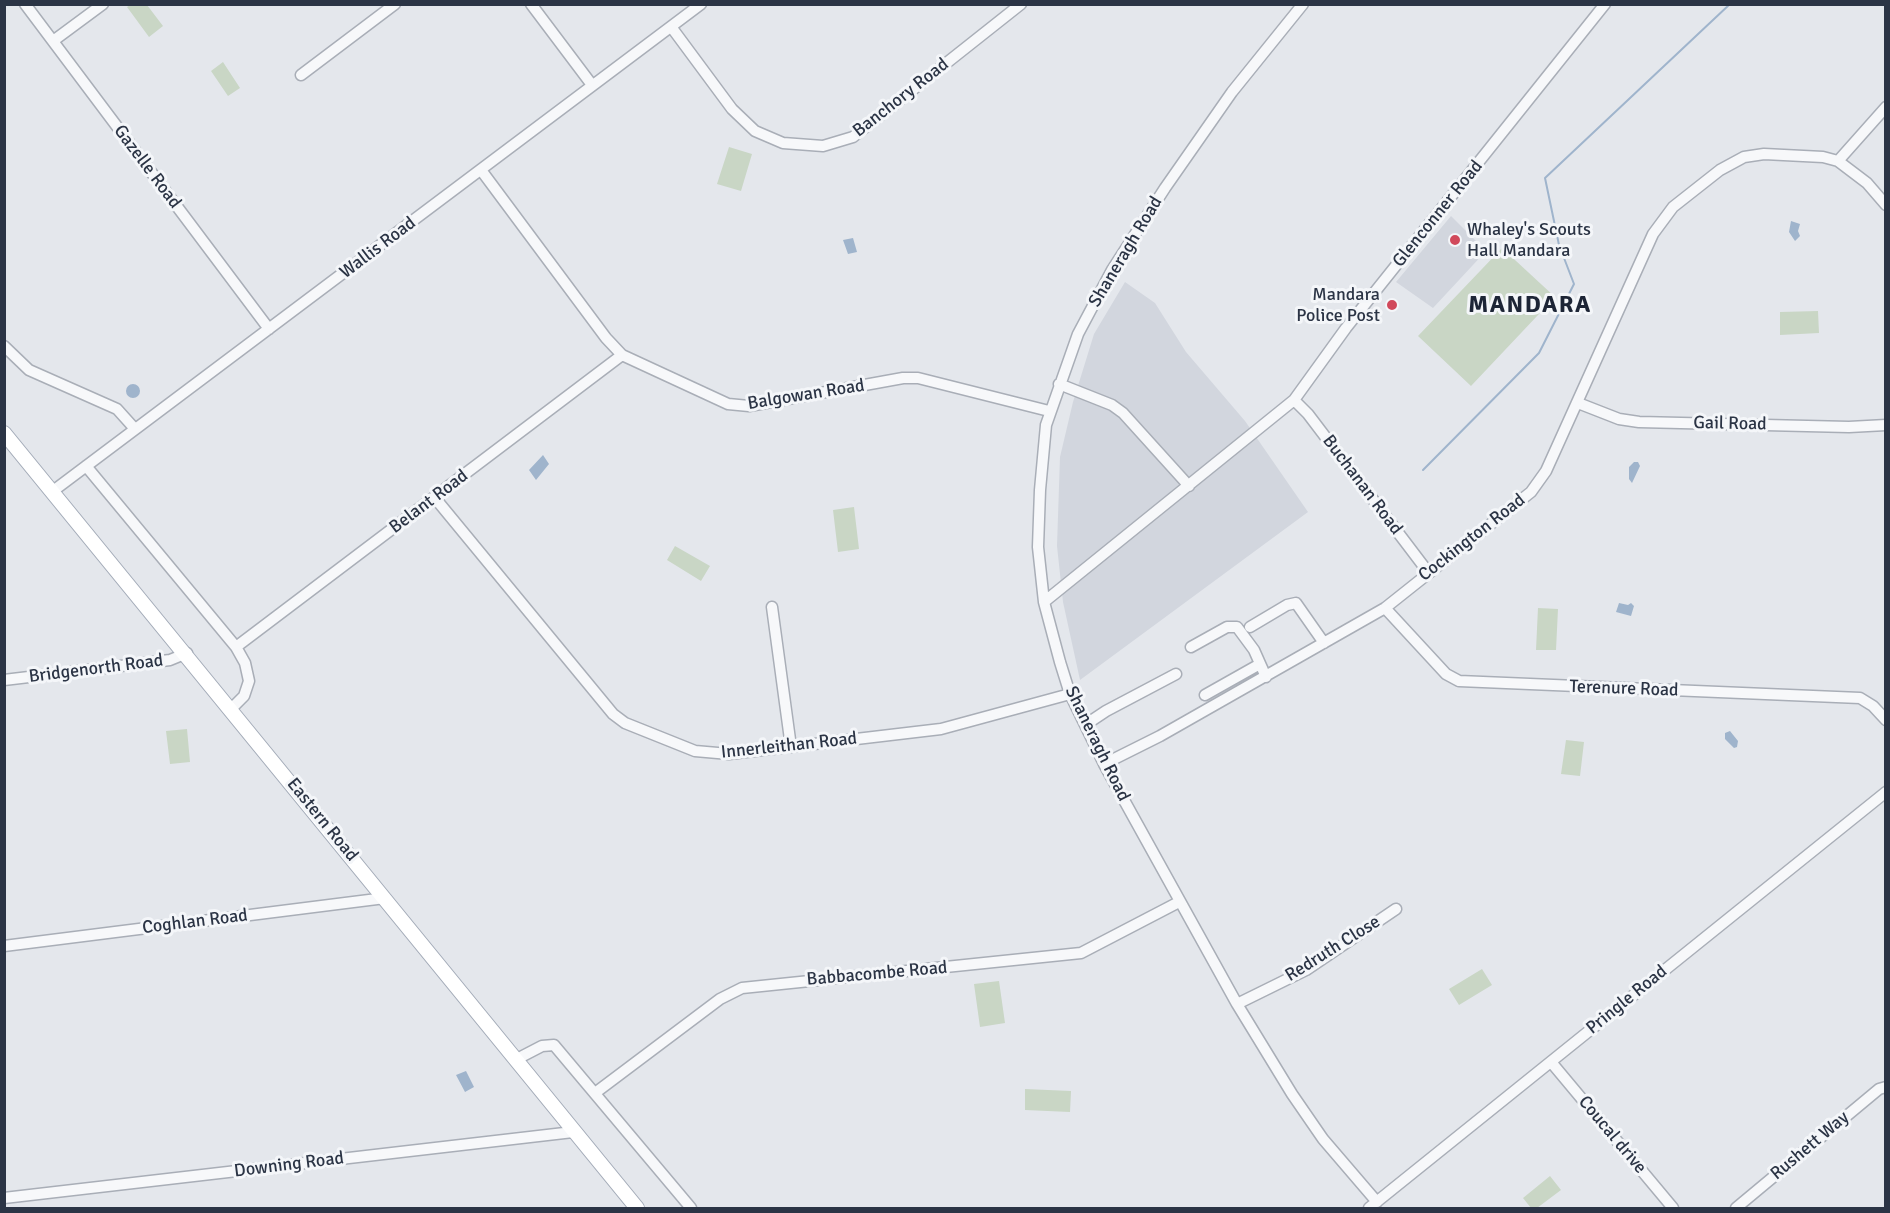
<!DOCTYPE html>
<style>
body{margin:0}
#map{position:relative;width:1890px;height:1213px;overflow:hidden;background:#e4e7ec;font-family:Signika,sans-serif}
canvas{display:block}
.frame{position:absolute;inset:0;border:6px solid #2b3445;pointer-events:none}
</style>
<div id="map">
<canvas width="1890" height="1213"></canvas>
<div class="frame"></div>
</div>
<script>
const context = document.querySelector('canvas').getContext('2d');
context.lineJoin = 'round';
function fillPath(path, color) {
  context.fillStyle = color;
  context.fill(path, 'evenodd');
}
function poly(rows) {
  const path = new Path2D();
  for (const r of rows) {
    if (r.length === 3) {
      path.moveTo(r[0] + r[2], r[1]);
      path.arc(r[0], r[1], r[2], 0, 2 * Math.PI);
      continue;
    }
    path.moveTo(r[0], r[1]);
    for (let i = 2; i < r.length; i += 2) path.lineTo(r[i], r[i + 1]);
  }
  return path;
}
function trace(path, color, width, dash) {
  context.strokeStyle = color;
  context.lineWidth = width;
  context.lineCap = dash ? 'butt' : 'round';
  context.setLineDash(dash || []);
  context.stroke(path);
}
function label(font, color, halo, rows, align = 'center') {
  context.font = font + ' Signika,sans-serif';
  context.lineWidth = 6;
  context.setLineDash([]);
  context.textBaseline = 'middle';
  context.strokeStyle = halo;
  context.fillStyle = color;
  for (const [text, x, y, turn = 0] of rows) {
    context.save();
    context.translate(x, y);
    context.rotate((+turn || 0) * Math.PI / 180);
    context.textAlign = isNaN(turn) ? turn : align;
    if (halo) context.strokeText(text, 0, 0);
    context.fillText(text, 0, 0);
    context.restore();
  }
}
fillPath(poly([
 [1451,216,1486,251,1433,308,1396,282],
 [1125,282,1155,303,1186,352,1245,421,1308,512,1080,680,1063,602,1057,546,1060,457,1073,402,1094,334]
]), '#d2d6de');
fillPath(poly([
 [130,5,147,5,163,26,149,37,127,7],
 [223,62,240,88,228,96,211,71],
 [729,147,752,154,741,191,717,184],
 [1502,248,1555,297,1471,386,1418,336],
 [1818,311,1819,333,1780,335,1780,312],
 [854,507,859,549,838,552,833,510],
 [675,546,710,566,701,581,667,560],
 [1538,608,1558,609,1556,650,1536,650],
 [187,729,190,762,170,764,166,731],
 [1566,740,1584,742,1580,776,1561,774],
 [1482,969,1492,985,1459,1005,1449,989],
 [999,981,1005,1023,980,1027,974,984],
 [1025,1089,1071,1091,1070,1112,1025,1110],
 [1550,1176,1561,1190,1537,1208,1531,1208,1523,1198]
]), '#c9d6c5');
fillPath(poly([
 [1791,221,1800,224,1798,231,1800,236,1795,241,1789,232],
 [853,238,857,252,848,254,843,240],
 [133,391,7],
 [543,455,549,464,536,480,529,470],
 [1634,462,1638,462,1640,466,1632,483,1629,479,1629,467],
 [1619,603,1628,605,1631,603,1634,606,1631,616,1616,612],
 [1730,731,1738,741,1737,747,1734,748,1725,739,1725,733],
 [466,1071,474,1087,465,1092,456,1075]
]), '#9fb4cc');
trace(poly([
 [1423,470,1539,353,1574,284,1559,245,1545,178,1730,4]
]), '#9fb4cc', 2);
const minor = poly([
 [25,4,269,329],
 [531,4,592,85],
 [1303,4,1232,92,1165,188,1112,270,1078,334,1046,425,1040,490,1038,547,1044,602,1060,662,1070,694,1104,764,1237,1004,1292,1094,1323,1139,1377,1202],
 [672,28,732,109,755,131,783,143,823,146,853,137,1021,4],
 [53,41,103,4],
 [301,75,395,4],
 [1838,161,1886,107],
 [481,170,606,338,622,355,728,404,749,406,903,378,918,378,1049,411],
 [4,346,29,370,117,409,135,429],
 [1059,384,1112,405,1123,413,1189,486],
 [1294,400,1308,414,1428,572],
 [1578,403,1619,419,1639,422,1849,427,1886,425],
 [86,466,236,647,245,663,249,681,244,696,231,709],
 [53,491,701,4],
 [435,498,613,714,625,723,695,751,729,754,941,729,1070,694],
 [1044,602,1294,400,1346,328,1605,4],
 [772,607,791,747],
 [1385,608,1446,674,1459,681,1860,698,1873,706,1886,720],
 [1250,627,1287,605,1296,603,1324,643],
 [236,647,622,355],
 [1191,647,1227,627,1237,627,1254,650,1266,677],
 [4,680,170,660,187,653],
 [1205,695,1260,664],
 [1085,725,1106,711,1176,674],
 [1104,764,1160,736,1385,608,1531,492,1546,471,1653,234,1673,207,1720,170,1744,157,1764,154,1823,157,1838,161,1867,183,1886,205],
 [4,946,385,898],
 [1237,1004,1306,970,1396,909],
 [515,1060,542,1046,554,1045,691,1208],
 [1551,1062,1673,1208],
 [595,1093,720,999,742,988,1081,953,1179,902],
 [4,1198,573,1132],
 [1369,1208,1886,792],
 [1736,1208,1879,1089,1886,1087]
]);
const major = poly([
 [4,433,637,1208]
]);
trace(minor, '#a9aeb7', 13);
trace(major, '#a3abb8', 16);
trace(minor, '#f7f8fa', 10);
trace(major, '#fff', 14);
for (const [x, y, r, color] of [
 [1455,240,6,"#d1495b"],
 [1392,305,6,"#d1495b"]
]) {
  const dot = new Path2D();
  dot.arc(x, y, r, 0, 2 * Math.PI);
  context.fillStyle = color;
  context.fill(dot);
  trace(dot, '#f4f6f9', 2);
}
label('18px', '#2b3445', '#f4f6f9', [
 ["Banchory Road",901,98,-38],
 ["Gazelle Road",147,167,53],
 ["Glenconner Road",1438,214,-51],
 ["Wallis Road",378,248,-37],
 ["Shaneragh Road",1126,252,-59],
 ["Balgowan Road",806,395,-9],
 ["Gail Road",1730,424,1],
 ["Buchanan Road",1362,485,53],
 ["Belant Road",429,502,-37],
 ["Cockington Road",1472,538,-38],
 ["Bridgenorth Road",96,669,-7],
 ["Terenure Road",1624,689,2],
 ["Shaneragh Road",1097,744,64],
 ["Innerleithan Road",789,746,-6],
 ["Eastern Road",322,820,51],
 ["Coghlan Road",195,922,-7],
 ["Redruth Close",1333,949,-32],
 ["Babbacombe Road",877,974,-5],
 ["Pringle Road",1627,1000,-39],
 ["Coucal drive",1612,1135,50],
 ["Rushett Way",1810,1146,-40],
 ["Downing Road",289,1165,-7]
]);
label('18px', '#2b3445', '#f4f6f9', [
 ["Whaley's Scouts",1467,230],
 ["Hall Mandara",1467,251],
 ["Mandara",1380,295,"right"],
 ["Police Post",1380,316,"right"]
], 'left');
context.letterSpacing = '1.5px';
label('bold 24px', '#1d2536', '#f4f6f9', [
 ["MANDARA",1530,306]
]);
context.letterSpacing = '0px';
</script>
